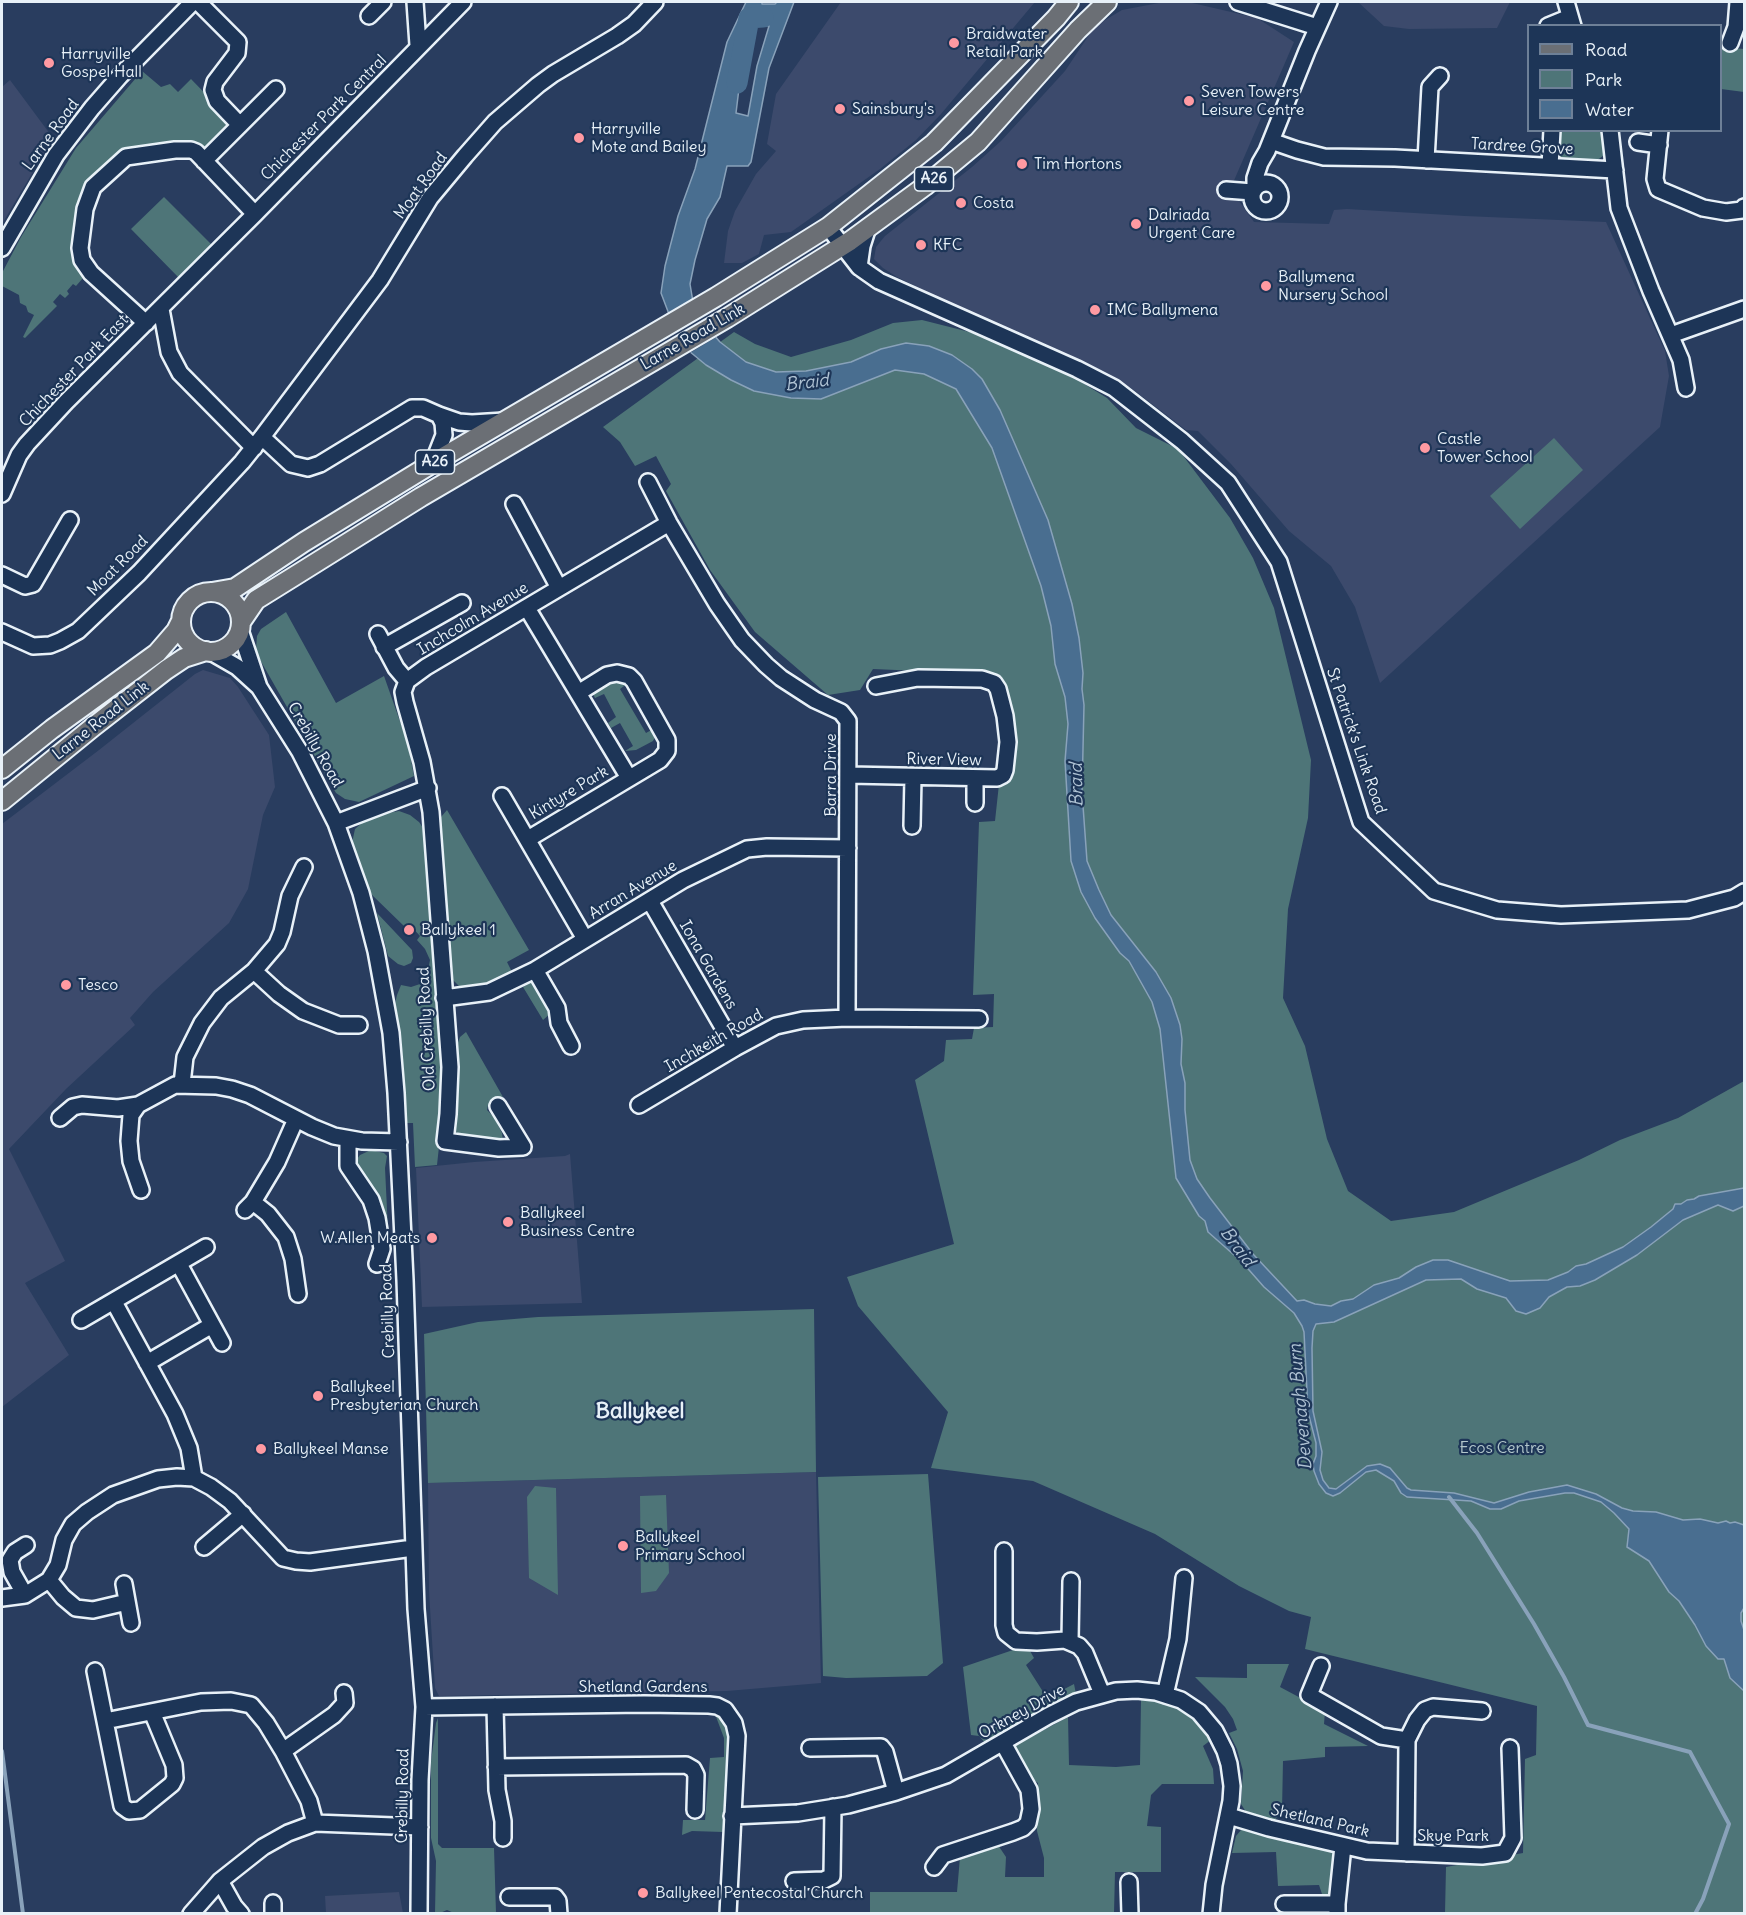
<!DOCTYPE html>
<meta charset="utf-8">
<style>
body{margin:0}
#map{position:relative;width:1746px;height:1915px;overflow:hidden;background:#293d5f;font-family:Delius,sans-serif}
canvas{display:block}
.frame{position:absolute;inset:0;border:3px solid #e8f1f8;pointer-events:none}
.legend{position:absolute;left:1527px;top:24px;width:195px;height:108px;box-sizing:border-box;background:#1d3557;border:2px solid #6e8097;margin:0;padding:8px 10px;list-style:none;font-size:18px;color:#e8f1f8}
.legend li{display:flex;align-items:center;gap:12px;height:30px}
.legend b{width:30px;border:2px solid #6e8097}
</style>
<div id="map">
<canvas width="1746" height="1915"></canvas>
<div class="frame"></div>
<ul class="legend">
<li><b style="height:8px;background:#6b6f75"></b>Road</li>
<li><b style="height:16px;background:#4e7578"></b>Park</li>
<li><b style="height:16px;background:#496e90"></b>Water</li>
</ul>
</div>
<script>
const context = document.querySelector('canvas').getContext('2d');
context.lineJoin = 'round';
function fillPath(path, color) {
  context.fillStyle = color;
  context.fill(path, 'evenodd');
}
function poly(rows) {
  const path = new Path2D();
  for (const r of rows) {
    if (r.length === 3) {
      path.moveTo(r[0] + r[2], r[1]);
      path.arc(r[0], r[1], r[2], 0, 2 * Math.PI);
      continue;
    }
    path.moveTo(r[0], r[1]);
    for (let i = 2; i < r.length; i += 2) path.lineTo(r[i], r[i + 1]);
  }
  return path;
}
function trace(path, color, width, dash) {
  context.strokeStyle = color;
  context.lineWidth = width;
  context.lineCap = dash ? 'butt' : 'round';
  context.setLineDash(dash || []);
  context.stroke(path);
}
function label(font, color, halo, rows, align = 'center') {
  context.font = font + ' Delius,sans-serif';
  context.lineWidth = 4.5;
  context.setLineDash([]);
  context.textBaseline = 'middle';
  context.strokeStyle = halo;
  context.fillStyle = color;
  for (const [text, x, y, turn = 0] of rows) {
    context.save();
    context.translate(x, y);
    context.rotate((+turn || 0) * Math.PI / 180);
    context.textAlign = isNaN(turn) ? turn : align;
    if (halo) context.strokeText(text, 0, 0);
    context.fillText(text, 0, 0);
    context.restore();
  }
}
fillPath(poly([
 [841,2,1035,2,941,114,916,140,880,169,791,232,764,235,759,254,742,263,724,263,728,231,735,211,756,174,776,151,767,144,776,94],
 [1164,2,1188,2,1257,18,1294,42,1226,199,1239,201,1254,222,1329,224,1334,210,1347,209,1465,216,1606,222,1665,351,1669,376,1660,427,1380,683,1355,607,1331,566,1289,531,1231,464,1198,431,1186,430,1131,388,1022,339,897,277,883,268,874,259,876,247,885,236,972,167,1001,141,1065,71,1091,32,1100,23,1122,10],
 [1358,2,1510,2,1497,28,1409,29,1384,26],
 [10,80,53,138,2,224,2,87],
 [203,670,230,678,238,687,269,735,275,787,263,815,248,889,229,923,153,992,130,1018,135,1025,66,1089,9,1149,65,1261,25,1283,69,1355,2,1407,2,824,99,750,195,674],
 [570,1154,582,1303,422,1307,416,1168,474,1162,565,1156],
 [816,1472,821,1683,727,1691,439,1696,435,1688,429,1592,428,1483],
 [399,1892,403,1913,326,1913,325,1896]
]), '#3c4a6c');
fillPath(poly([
 [1720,47,1744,49,1744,92,1721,89],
 [142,71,161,87,170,84,178,92,191,79,231,120,233,124,210,151,130,154,92,183,83,278,76,286,73,284,67,291,69,294,65,298,60,294,53,302,57,306,25,338,23,337,34,315,28,312,26,306,20,303,19,295,2,286,2,273,21,237,76,148],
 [1558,131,1603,131,1606,150,1603,156,1593,163,1557,161],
 [164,197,213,246,180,279,131,229],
 [922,320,1021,345,1107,398,1136,428,1178,449,1230,518,1253,558,1274,608,1311,760,1308,818,1288,909,1283,998,1305,1046,1327,1139,1348,1191,1391,1221,1454,1212,1579,1160,1620,1140,1678,1118,1744,1081,1744,1913,1445,1913,1446,1867,1523,1853,1525,1759,1536,1755,1537,1706,1305,1649,1311,1617,1289,1611,1239,1586,1155,1534,1033,1481,931,1468,948,1412,858,1306,847,1277,954,1244,915,1080,944,1061,946,1040,972,1039,974,1028,993,1027,994,994,973,995,979,822,995,821,999,784,1008,782,1010,776,1015,731,1002,681,989,674,873,669,860,690,828,695,755,632,710,570,666,491,671,484,656,456,635,466,620,442,603,427,734,332,755,344,791,357,851,340,893,323],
 [1554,438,1583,470,1520,529,1490,496],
 [286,612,336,703,384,676,408,744,414,776,359,802,345,799,336,793,259,658,256,649,257,636,261,629],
 [614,678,628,683,620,689,646,733,655,728,656,735,653,741,636,750,625,751,633,746,620,723,611,728,608,723,616,717,604,694,595,698,593,694,594,690],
 [447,810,529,950,507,962,511,970,510,974,485,986,465,987,459,986,453,980,451,972,440,822,441,817],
 [399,811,410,815,419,822,424,829,427,836,443,1055,444,1101,437,1165,415,1167,413,1123,405,1123,401,1039,395,1004,397,995,401,985,411,987,420,984,420,978,428,970,430,960,425,949,417,940,420,936,410,925,406,928,371,894,352,843,355,829,363,822,377,815],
 [377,913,412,950,413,958,411,963,404,966,398,964,388,956],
 [531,982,535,983,551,1013,543,1020,523,987],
 [466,1032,503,1097,488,1105,487,1110,494,1117,502,1133,503,1141,462,1139,457,1135,455,1128,459,1085,457,1045,460,1037],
 [371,1150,384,1153,387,1156,385,1168,388,1230,379,1196,368,1183,357,1164,357,1159,360,1155],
 [814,1309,816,1472,428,1483,424,1334,478,1322,538,1317],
 [928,1474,943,1663,927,1676,846,1678,823,1676,818,1477],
 [535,1486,556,1488,558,1595,529,1578,527,1497],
 [666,1495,669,1573,656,1591,641,1593,640,1496],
 [1029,1649,1034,1658,1026,1665,1047,1698,1074,1684,1076,1694,987,1745,979,1736,971,1735,963,1667,1013,1650],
 [1247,1664,1289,1664,1280,1687,1325,1711,1324,1724,1368,1746,1325,1747,1325,1757,1283,1761,1282,1811,1274,1821,1246,1812,1241,1804,1243,1771,1237,1749,1229,1733,1237,1730,1233,1719,1225,1707,1195,1677,1247,1678],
 [1141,1699,1159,1700,1173,1706,1200,1724,1211,1740,1203,1746,1213,1769,1214,1784,1162,1784,1151,1795,1147,1826,1161,1827,1161,1872,1115,1872,1114,1913,870,1914,870,1892,957,1892,960,1857,998,1845,1006,1857,1005,1877,1044,1877,1044,1858,1037,1831,1038,1783,1027,1776,1014,1746,1068,1717,1069,1765,1116,1767,1140,1765],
 [715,1714,722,1717,730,1732,723,1832,692,1831,682,1835,683,1820,705,1820,710,1758,724,1757,724,1738],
 [438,1718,438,1844,442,1848,494,1848,496,1913,454,1913,447,1910,440,1913,435,1913,436,1861,431,1838,431,1762,436,1723],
 [1248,1829,1277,1839,1331,1851,1336,1858,1331,1896,1328,1898,1323,1897,1319,1885,1278,1886,1276,1852,1232,1853,1236,1836,1241,1830]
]), '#4e7578');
const water = poly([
 [746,2,762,2,762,4,775,4,777,2,794,2,769,68,751,162,748,166,727,166,720,197,707,219,695,260,690,284,693,302,705,325,720,342,746,362,776,372,806,371,851,362,881,349,906,343,929,346,952,355,972,369,982,379,1000,410,1048,520,1072,604,1079,638,1083,673,1082,689,1084,705,1082,792,1087,861,1099,890,1111,915,1156,972,1171,998,1180,1025,1182,1039,1181,1064,1185,1083,1185,1110,1190,1160,1197,1179,1210,1198,1253,1254,1297,1301,1304,1300,1315,1304,1331,1306,1341,1301,1353,1299,1374,1285,1399,1278,1416,1267,1433,1260,1448,1260,1510,1281,1548,1280,1568,1272,1576,1266,1586,1264,1623,1247,1651,1227,1673,1209,1675,1204,1681,1204,1687,1200,1694,1199,1699,1196,1744,1188,1744,1206,1733,1211,1718,1205,1683,1220,1637,1255,1595,1280,1580,1286,1567,1287,1549,1297,1540,1308,1526,1314,1516,1311,1506,1298,1477,1289,1461,1279,1426,1280,1334,1322,1316,1324,1313,1331,1312,1348,1313,1411,1322,1452,1320,1470,1323,1480,1329,1488,1336,1489,1367,1466,1380,1464,1390,1468,1407,1488,1411,1490,1454,1493,1494,1503,1529,1492,1567,1485,1596,1494,1622,1508,1633,1511,1656,1512,1683,1520,1700,1519,1718,1523,1726,1521,1730,1523,1735,1522,1744,1525,1744,1608,1741,1613,1741,1621,1744,1630,1744,1691,1730,1678,1724,1659,1718,1659,1706,1646,1695,1625,1679,1601,1669,1592,1649,1561,1627,1547,1629,1529,1614,1513,1601,1502,1574,1493,1565,1493,1519,1501,1501,1509,1490,1509,1471,1501,1407,1497,1401,1493,1394,1481,1376,1470,1366,1472,1340,1493,1333,1496,1326,1493,1319,1484,1314,1471,1313,1464,1316,1456,1316,1443,1308,1412,1304,1332,1302,1326,1294,1313,1264,1287,1242,1262,1208,1232,1205,1221,1199,1216,1176,1178,1160,1029,1152,1002,1129,961,1120,953,1095,918,1081,892,1071,861,1065,761,1068,724,1065,697,1055,664,1051,626,1041,586,992,448,956,389,924,374,895,370,821,399,791,398,754,391,731,380,706,365,689,351,675,330,661,293,665,266,678,216,695,169,727,42,746,2],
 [758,25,769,26,757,66,748,116,736,113,740,80,745,62,740,53,743,35,752,32,758,25]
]);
fillPath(water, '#496e90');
trace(water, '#89a2ba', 1.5);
fillPath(poly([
 [696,298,708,324,718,336,688,354,673,331,666,315]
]), '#293d5f');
trace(poly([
 [1449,1497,1477,1533,1534,1624,1564,1677,1588,1725,1690,1752,1729,1824,1703,1899,1695,1914],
 [2,1751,23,1914]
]), '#89a2ba', 4);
trace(poly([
 [737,83,749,18,763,17]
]), '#496e90', 21);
const minor = poly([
 [198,2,238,42,237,53,215,82,213,90,217,101,240,125],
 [415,2,418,45],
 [1238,2,1317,27],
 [1566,2,1573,26],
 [369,16,383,2],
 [1548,26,1570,17],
 [1730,43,1736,27,1738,2],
 [1610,130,1619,208,1651,291,1681,360,1686,388],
 [1660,130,1655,179,1658,189,1703,208,1726,212,1742,210,1744,207],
 [1271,141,1297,150,1324,157,1395,158,1615,170],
 [1638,142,1659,145],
 [1426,160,1430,87,1440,76],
 [204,161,276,89],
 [1550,166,1552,130],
 [1266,197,14],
 [1255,188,1255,178,1260,163,1267,151,1307,51,1329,2],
 [1226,190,1253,192],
 [828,227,859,267,879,281,1077,369,1114,388,1182,441,1228,483,1279,562,1361,822,1434,891,1497,910,1561,915,1688,910,1734,898,1744,892],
 [2,248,56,155,92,108,120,76,193,2],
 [859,267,862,246,868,227],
 [161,309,169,352,180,373,254,448],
 [146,323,91,273,82,260,80,248,85,209,93,187,126,157,175,150,191,150,196,152,255,214],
 [1671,335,1744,309],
 [262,437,291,464,308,468,320,464,412,408,423,408,439,415,459,422,472,423,504,421],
 [433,463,444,435,443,423,439,415],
 [648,482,669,523,717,604,742,640,766,665,781,678,815,700,841,712,848,721,847,1018,979,1019],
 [2,494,19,455,27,444,66,402,255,214,463,2],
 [514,504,559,588],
 [2,575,25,586,33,584,70,520],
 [527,608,629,778],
 [240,630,259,687,300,752,336,823,361,893,376,951,391,1033,396,1093,405,1280,416,1609,424,1707,420,1780,419,1914],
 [2,632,33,646,50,645,60,641,78,631,139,573,242,462,262,437,380,280,430,198,465,156,495,122,538,85,553,74,617,36,634,24,655,2],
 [378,634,396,668,407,681],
 [384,647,462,603],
 [211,652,237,667,259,687],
 [407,681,403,692,405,702,422,762,431,812,450,1067,448,1114,445,1141,499,1148,523,1147,498,1106],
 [407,681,426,667,669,523],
 [849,775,997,778,1003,775,1005,770,1008,742,1005,716,998,689,994,683,982,679,918,678,876,686],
 [502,796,585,939],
 [975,803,975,778],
 [336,823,428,788],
 [912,826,913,777],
 [528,839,660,760,667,751,667,740,634,681,629,676,617,673,607,675,578,693],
 [650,901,735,1048],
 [535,970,557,1008,559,1023,571,1046],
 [254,971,279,994,303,1011,339,1025,359,1025],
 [444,998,489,992,535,970,683,880,747,849,767,847,848,848],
 [182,1084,185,1057,202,1023,221,998,254,971,277,944,282,932,290,896,304,867],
 [639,1105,735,1048,776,1026,803,1020,847,1018],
 [60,1118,73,1107,82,1105,118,1108,138,1105],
 [348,1140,348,1166,371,1200,377,1218,382,1249,377,1264],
 [141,1190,131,1161,129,1141,131,1115,138,1105,175,1085,216,1086,232,1089,250,1095,312,1127,334,1136,362,1141,399,1142],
 [253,1202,268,1214,286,1237,293,1259,298,1294],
 [245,1210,253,1202,277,1162,296,1119],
 [179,1264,222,1343],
 [114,1302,175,1414,189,1448,194,1478],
 [81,1320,206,1247],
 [147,1363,212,1325],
 [204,1547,243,1514],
 [1004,1551,1004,1625,1006,1633,1016,1641,1037,1642,1065,1640,1079,1646,1085,1653,1102,1694],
 [49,1580,63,1597,76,1608,93,1610,127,1602],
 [124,1584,131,1623],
 [25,1595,12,1572,10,1560,15,1552,26,1545],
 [2,1598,25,1595,49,1580,58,1565,64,1540,73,1524,87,1512,113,1495,158,1479,177,1477,194,1478,211,1487,230,1501,283,1558,296,1561,310,1562,413,1548],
 [1070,1641,1071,1581],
 [1321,1666,1309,1695,1381,1736,1407,1740],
 [95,1671,122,1806,129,1811,140,1810,172,1784,175,1778,174,1765,152,1712],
 [1165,1695,1178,1639,1184,1578],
 [495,1706,497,1790,503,1821,503,1838],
 [424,1707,644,1704,709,1705,717,1706,725,1710,734,1723,737,1736,728,1914],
 [105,1721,201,1702,231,1701,251,1705,266,1723,283,1751,309,1801,315,1823],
 [810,1748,881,1747,885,1752,896,1792],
 [283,1751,334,1715,345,1703,344,1693],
 [496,1767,686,1765,693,1769,696,1775,695,1810],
 [732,1816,798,1813,848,1805,896,1792,946,1775,1048,1716,1076,1702,1116,1691,1137,1690,1156,1692,1181,1700,1199,1712,1215,1731,1225,1751,1229,1764,1232,1786,1231,1801,1214,1885,1211,1914],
 [1229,1816,1269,1828,1367,1851,1482,1856,1505,1853,1513,1838,1510,1748],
 [1406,1853,1407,1740,1417,1720,1425,1710,1433,1707,1482,1711],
 [934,1867,943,1855,1013,1832,1023,1828,1028,1823,1031,1809,1029,1790,1003,1743],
 [220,1881,234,1906,241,1914],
 [794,1881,824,1880,832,1876,833,1807],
 [1129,1882,1130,1914],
 [509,1897,555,1897,558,1901,559,1914],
 [273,1903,273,1914],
 [1284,1904,1337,1904],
 [191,1914,220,1881,263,1847,288,1833,315,1823,420,1827],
 [1337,1914,1337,1904,1343,1846]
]);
const major = poly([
 [212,592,235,588,304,542,433,463,716,297,828,227,934,143,1056,18,1069,2],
 [211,622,30],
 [241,622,256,600,293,577,421,497,727,318,850,241,925,186,978,142,1078,30,1107,2],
 [2,769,52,729,157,653,176,631,181,621],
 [2,801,93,727,166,670,184,658,206,651]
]);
trace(minor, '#e8f1f8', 20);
trace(major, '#e8f1f8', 22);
trace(minor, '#1d3557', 15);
trace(major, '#6b6f75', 18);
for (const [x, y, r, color] of [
 [954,43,6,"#ff9aa2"],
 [49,63,6,"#ff9aa2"],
 [1189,101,6,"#ff9aa2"],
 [840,109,6,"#ff9aa2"],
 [579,138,6,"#ff9aa2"],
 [1022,164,6,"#ff9aa2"],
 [961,203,6,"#ff9aa2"],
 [1136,224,6,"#ff9aa2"],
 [921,245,6,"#ff9aa2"],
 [1266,286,6,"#ff9aa2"],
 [1095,310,6,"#ff9aa2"],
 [1425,448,6,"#ff9aa2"],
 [409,930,6,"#ff9aa2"],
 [66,985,6,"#ff9aa2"],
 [508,1222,6,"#ff9aa2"],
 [432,1238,6,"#ff9aa2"],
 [318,1396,6,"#ff9aa2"],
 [261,1449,6,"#ff9aa2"],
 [623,1546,6,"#ff9aa2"],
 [643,1893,6,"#ff9aa2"]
]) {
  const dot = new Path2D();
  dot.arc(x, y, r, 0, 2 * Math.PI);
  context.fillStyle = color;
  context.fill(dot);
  trace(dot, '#1d3557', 2);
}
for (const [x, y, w] of [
 [934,179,39],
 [435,462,39]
]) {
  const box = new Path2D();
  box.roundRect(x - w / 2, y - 12, w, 24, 4.5);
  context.fillStyle = '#1d3557';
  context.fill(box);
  trace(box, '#e8f1f8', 1.5);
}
label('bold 15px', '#e8f1f8', null, [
 ["A26",934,179],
 ["A26",435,462]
]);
label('16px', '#e8f1f8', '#1d3557', [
 ["Braidwater",966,34],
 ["Retail Park",966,52],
 ["Harryville",61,54],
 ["Gospel Hall",61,72],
 ["Seven Towers",1201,92],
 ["Leisure Centre",1201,110],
 ["Sainsbury's",852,109],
 ["Harryville",591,129],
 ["Mote and Bailey",591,147],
 ["Tim Hortons",1034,164],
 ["Costa",973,203],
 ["Dalriada",1148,215],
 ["Urgent Care",1148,233],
 ["KFC",933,245],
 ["Ballymena",1278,277],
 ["Nursery School",1278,295],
 ["IMC Ballymena",1107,310],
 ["Castle",1437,439],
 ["Tower School",1437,457],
 ["Ballykeel 1",421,930],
 ["Tesco",78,985],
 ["Ballykeel",520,1213],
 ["Business Centre",520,1231],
 ["W.Allen Meats",420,1238,"right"],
 ["Ballykeel",330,1387],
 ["Presbyterian Church",330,1405],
 ["Ballykeel Manse",273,1449],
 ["Ballykeel",635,1537],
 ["Primary School",635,1555],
 ["Ballykeel Pentecostal Church",655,1893]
], 'left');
label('16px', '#e8f1f8', '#1d3557', [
 ["Chichester Park Central",324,118,-45],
 ["Larne Road",51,135,-54],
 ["Tardree Grove",1522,147,3],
 ["Moat Road",421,186,-54],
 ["Larne Road Link",693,337,-30],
 ["Chichester Park East",74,371,-46],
 ["Moat Road",118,566,-45],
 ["Inchcolm Avenue",473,619,-31],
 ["Larne Road Link",101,721,-38],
 ["St Patrick’s Link Road",1356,741,71],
 ["Crebilly Road",315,745,60],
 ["River View",944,760,1],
 ["Barra Drive",831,775,-90],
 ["Kintyre Park",569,793,-31],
 ["Arran Avenue",633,890,-31],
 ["Iona Gardens",708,965,60],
 ["Old Crebilly Road",427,1029,-93],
 ["Inchkeith Road",714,1041,-30],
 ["Crebilly Road",388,1311,-92],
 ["Shetland Gardens",643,1687],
 ["Orkney Drive",1022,1712,-29],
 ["Crebilly Road",403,1796,-89],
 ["Shetland Park",1320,1821,13],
 ["Skye Park",1453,1836]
]);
label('16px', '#b2c6cb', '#1d3557', [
 ["Ecos Centre",1502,1448]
]);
label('italic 18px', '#b0c3d4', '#1d3557', [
 ["Braid",807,383,-7],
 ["Braid",1077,785,-91],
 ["Braid",1237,1247,53],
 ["Devenagh Burn",1301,1407,-95]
]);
label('bold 22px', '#e8f1f8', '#1d3557', [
 ["Ballykeel",640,1412]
]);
</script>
